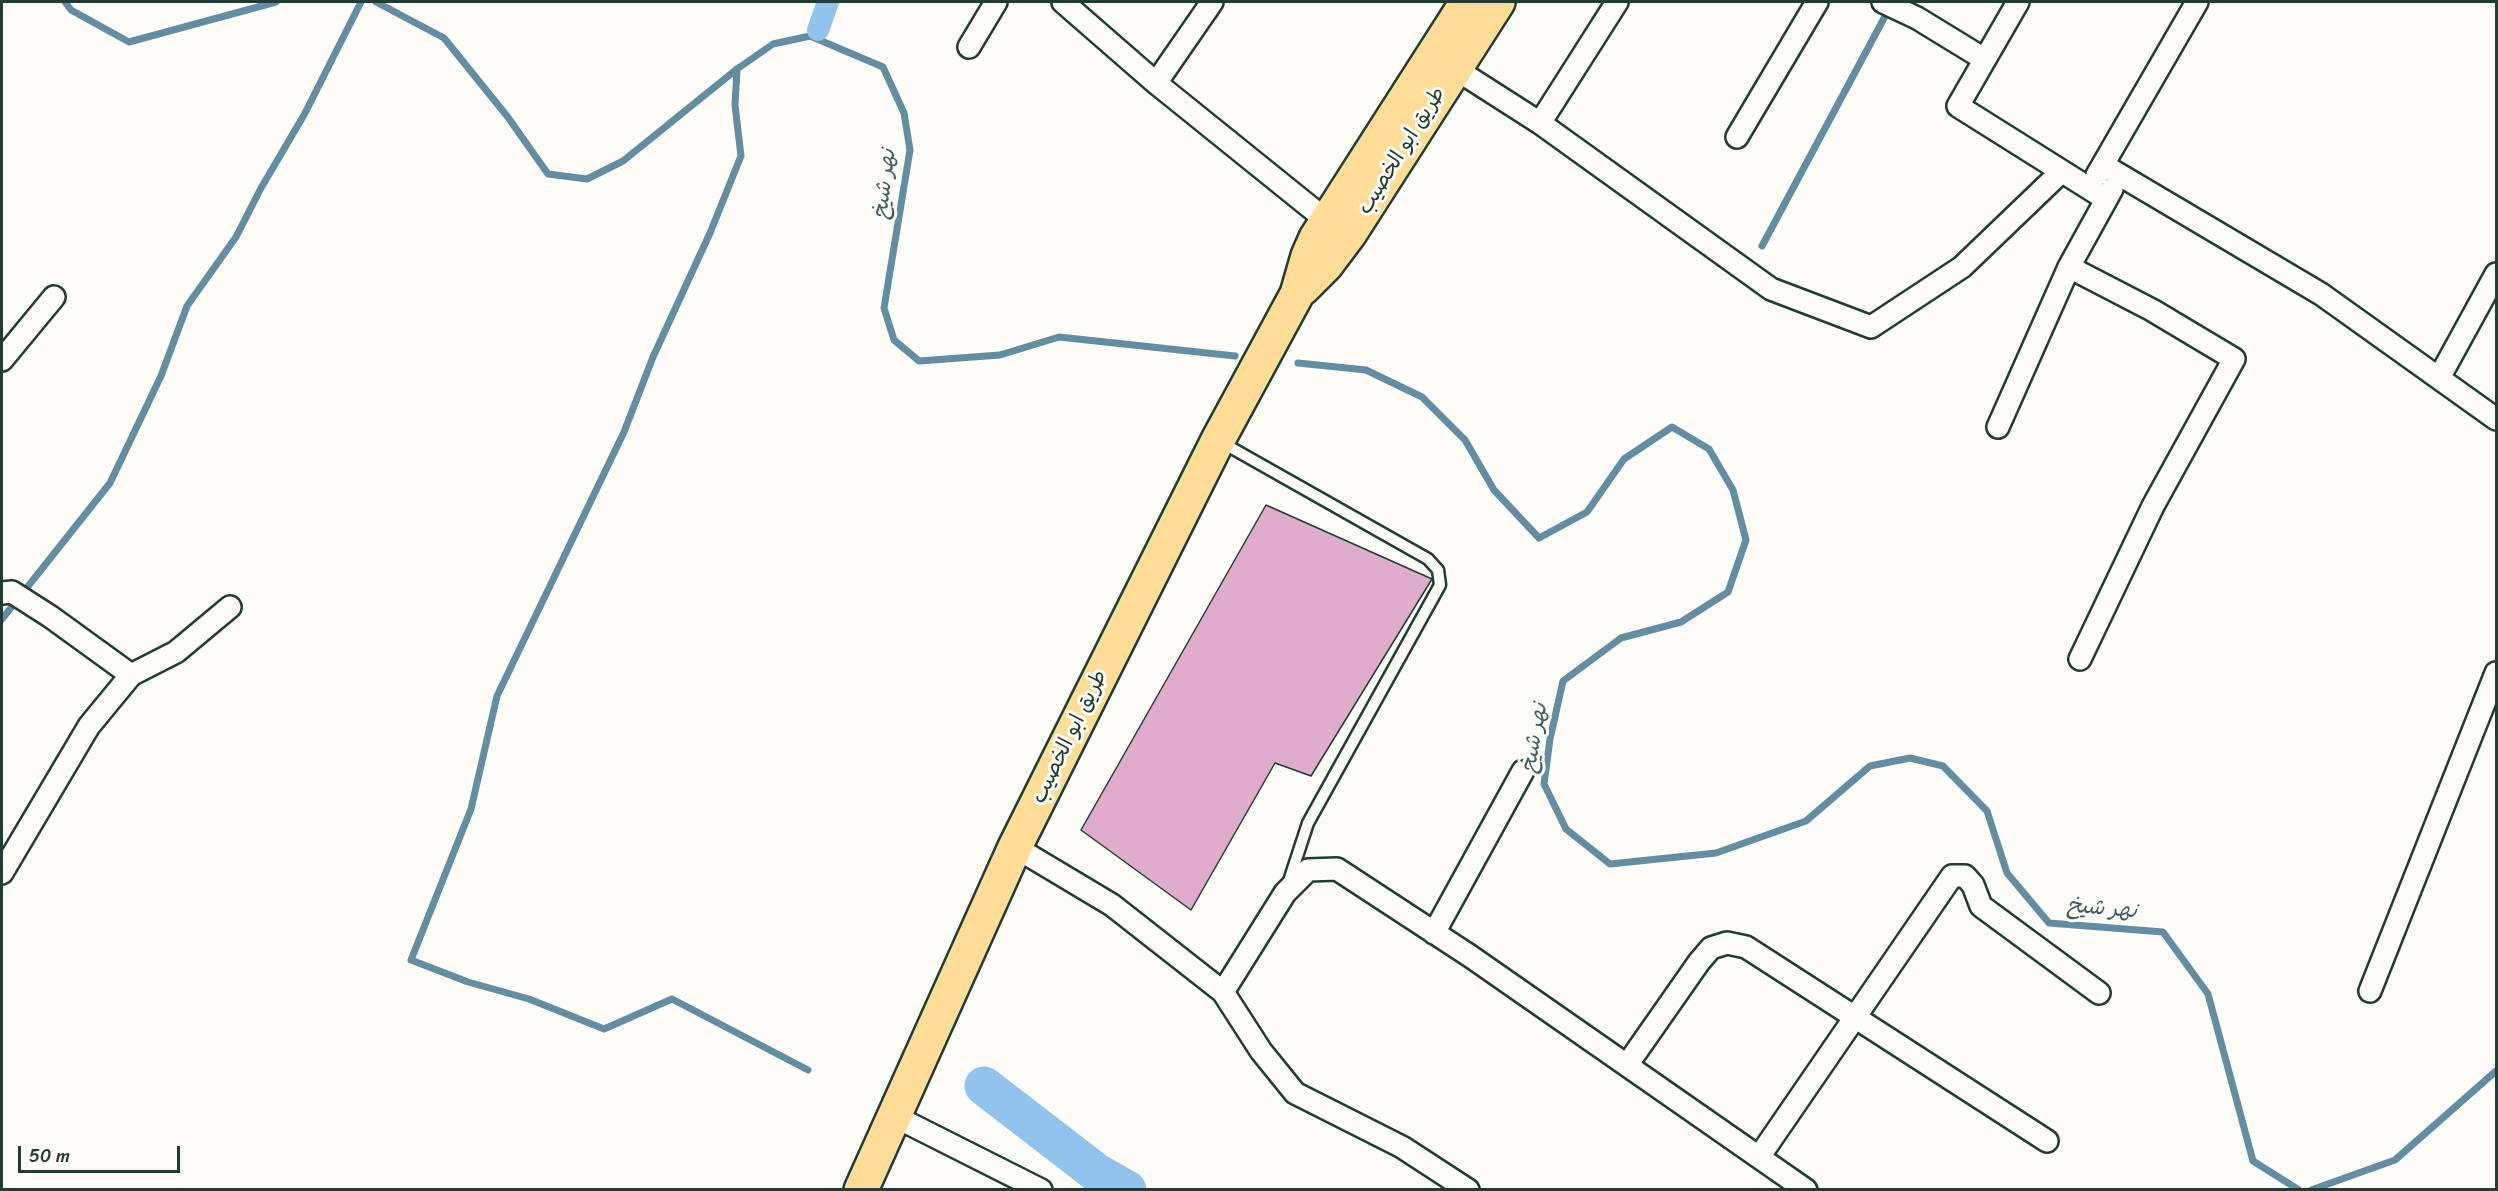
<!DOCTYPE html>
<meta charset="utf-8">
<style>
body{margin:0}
#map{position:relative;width:2498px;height:1191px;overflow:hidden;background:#fdfcf7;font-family:Sriracha,sans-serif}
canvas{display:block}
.frame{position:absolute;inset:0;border:3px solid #1f3d34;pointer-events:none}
.scale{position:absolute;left:18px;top:1146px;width:162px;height:27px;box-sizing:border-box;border:3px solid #1f3d34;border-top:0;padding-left:8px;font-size:18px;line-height:21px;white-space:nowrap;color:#1f3d34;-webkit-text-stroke:4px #fdfcf7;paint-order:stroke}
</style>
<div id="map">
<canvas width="2498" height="1191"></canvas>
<div class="frame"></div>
<div class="scale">50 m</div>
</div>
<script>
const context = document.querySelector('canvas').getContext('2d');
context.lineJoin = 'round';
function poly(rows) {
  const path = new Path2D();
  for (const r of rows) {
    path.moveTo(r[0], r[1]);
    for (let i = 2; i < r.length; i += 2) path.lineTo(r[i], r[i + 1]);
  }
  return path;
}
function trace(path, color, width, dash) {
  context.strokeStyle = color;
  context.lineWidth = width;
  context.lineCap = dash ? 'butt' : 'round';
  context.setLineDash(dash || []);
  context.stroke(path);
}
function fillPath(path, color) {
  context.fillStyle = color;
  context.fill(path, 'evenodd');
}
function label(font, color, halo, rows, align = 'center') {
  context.font = font + ' Sriracha,"Playpen Sans Arabic",sans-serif';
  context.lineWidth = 6;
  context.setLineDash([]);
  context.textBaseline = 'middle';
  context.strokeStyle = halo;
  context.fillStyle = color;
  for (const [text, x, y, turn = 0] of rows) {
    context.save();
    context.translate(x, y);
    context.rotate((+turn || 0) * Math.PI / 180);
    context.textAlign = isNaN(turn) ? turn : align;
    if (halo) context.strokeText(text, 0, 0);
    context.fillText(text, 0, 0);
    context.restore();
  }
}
trace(poly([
 [65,2,71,10,129,42,276,2],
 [376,2,444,38,507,116,548,174,587,179,623,161,737,69,773,44,810,36,883,67,904,113,910,150,884,308,894,340,919,361,1000,355,1059,337,1235,356],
 [737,69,735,105,741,156,710,233,653,357,624,432,497,696,471,809,411,960,468,982,529,999,604,1029,672,999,808,1070],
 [1762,246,1890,7],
 [1298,363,1366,370,1422,397,1465,440,1494,490,1539,538,1587,512,1624,459,1672,427,1709,449,1733,490,1746,540,1728,592,1681,622,1621,638,1563,681,1550,739,1544,784,1566,829,1610,864,1716,853,1806,821,1870,766,1910,758,1943,766,1987,811,2007,873,2049,923,2163,932,2208,994,2253,1161,2299,1190],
 [2,619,110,483,161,376,187,306,236,237,261,188,304,115,361,2],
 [2311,1190,2395,1160,2496,1071]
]), '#638da3', 7);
trace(poly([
 [818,30,828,2]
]), '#91c3ed', 22);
trace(poly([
 [984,1086,1097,1173,1127,1190]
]), '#91c3ed', 39);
const building = poly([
 [1266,505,1432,579,1311,776,1275,763,1191,910,1081,830,1266,505]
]);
fillPath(building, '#dfadcb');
trace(building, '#1f3d34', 1.5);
const service = poly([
 [1221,442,1428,559,1438,570,1440,585,1308,823,1288,884]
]);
const minor = poly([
 [1063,2,1156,83,1326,220],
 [1883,2,1917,18,1984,59],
 [2018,2,1958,106,2106,199],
 [969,47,996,2],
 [1454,68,1540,123,1771,289,1871,327,1962,267,2061,172],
 [1156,83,1212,2],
 [1540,123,1617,2],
 [1737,137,1817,2],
 [2103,165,2321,294,2496,419],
 [2097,175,2197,2],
 [2069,267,2152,310,2234,359,2153,506,2080,659],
 [2,360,54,297],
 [2439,378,2496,274],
 [1998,427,2069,267,2112,189],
 [2,593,12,592,51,617,131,675],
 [1015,847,1112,905,1223,992,1261,1051,1295,1093,1402,1147,1468,1190],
 [2,873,89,726,131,675,176,652,230,607],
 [1434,933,1523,771],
 [2370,991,2496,673],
 [1223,992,1285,893,1308,870,1337,869,1470,956,1806,1190],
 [1627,1065,1699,962,1711,948,1727,943,1746,947,2047,1141],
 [894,1116,1041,1190],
 [1759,1157,1952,876,1965,876,1973,885,1981,906,2099,993]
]);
const primary = poly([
 [1303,288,1326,265,1350,233,1498,2],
 [861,1190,1015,847,1218,440,1297,294,1308,256,1316,238,1467,2]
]);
trace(service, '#1f3d34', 15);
trace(minor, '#1f3d34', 26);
trace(primary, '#1f3d34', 38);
trace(service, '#fdfcf7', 10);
trace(minor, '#fdfcf7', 21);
trace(primary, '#ffdd96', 33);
label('21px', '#1f3d34', '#fdfcf7', [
 ["طريق ابو الخصيب",1402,151,-58],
 ["طريق ابو الخصيب",1070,737,-64]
]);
label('italic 22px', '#3c5e62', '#fdfcf7', [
 ["نهر شيخ",885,184,-83],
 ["نهر شيخ",1535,738,-80],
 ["نهر شيخ",2102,909,5]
]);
</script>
